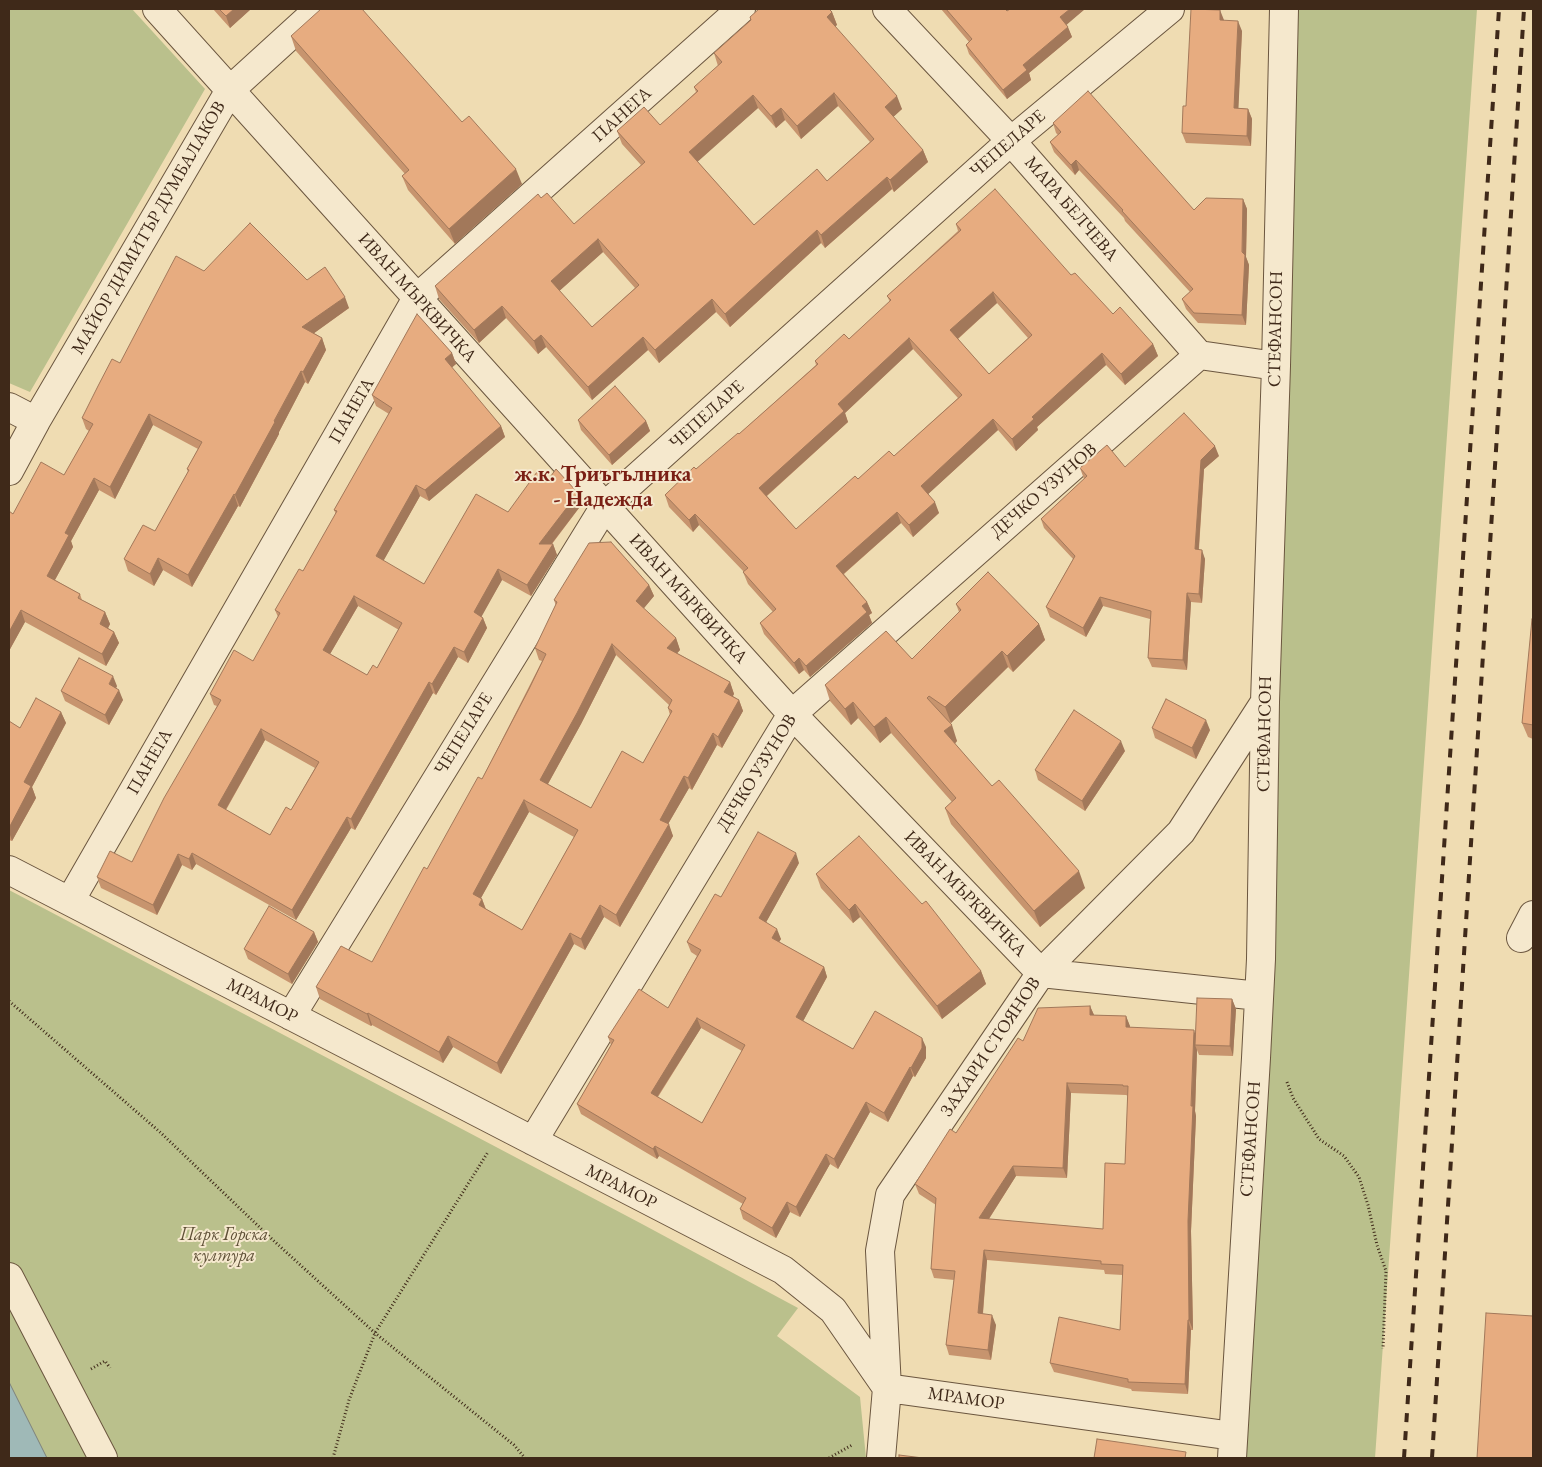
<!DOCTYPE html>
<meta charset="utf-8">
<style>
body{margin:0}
#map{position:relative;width:1542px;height:1467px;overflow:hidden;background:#efdcb2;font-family:"EB Garamond",serif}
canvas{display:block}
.frame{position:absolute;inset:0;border:10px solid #3f2919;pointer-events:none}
</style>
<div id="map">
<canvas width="1542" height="1467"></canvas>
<div class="frame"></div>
</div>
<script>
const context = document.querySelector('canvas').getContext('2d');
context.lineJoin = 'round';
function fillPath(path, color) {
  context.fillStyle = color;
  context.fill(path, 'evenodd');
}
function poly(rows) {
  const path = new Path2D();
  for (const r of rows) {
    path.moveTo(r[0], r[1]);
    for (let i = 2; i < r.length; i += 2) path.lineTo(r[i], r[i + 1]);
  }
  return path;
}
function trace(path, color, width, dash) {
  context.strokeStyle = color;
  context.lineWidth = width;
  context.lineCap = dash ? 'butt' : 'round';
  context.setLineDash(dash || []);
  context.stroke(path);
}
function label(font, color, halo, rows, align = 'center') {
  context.font = font + ' "EB Garamond",serif';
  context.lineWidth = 4;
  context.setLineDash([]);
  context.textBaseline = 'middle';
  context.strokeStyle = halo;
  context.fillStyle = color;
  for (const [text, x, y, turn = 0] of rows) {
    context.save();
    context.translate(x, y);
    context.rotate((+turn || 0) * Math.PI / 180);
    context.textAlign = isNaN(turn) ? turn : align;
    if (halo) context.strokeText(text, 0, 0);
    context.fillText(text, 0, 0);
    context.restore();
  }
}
fillPath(poly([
 [9,9,132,9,205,89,30,392,9,383],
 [1295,9,1477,9,1375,1458,1246,1458,1265,1079],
 [9,890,642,1224,798,1308,777,1336,860,1397,866,1458,47,1458,9,1382]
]), '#bac08c');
const water = poly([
 [9,1382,47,1458,9,1458,9,1382]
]);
fillPath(water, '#9fb9b7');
trace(water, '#797f78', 1);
const minor = poly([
 [157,9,792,714,1041,973,1259,996],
 [887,9,1011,141,1199,355,1276,366],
 [9,407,36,421],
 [9,471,36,421,230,90,319,9],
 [9,870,783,1270,833,1310,887,1388,1233,1436],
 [70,901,417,298,741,9],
 [1521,938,1533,915],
 [291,1016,605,506,1011,141,1170,9],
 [533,1141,792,714,1199,355],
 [9,1277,103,1458],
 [881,1458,887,1388,880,1251,890,1195,1041,973,1181,832,1265,702],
 [1232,1458,1256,1058,1261,959,1265,702,1276,366,1284,9]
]);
trace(minor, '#6b563f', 30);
trace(poly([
 [9,1001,161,1133,274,1241,375,1333,514,1445,525,1458],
 [1287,1082,1293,1098,1319,1139,1344,1156,1359,1177,1368,1205,1377,1245,1386,1271,1383,1349],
 [91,1369,105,1361,110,1368],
 [333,1458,349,1400,375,1333,488,1152],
 [829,1458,852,1445]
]), '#3f2919', 3, [1, 2.5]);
trace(minor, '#f5e8cd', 28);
trace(poly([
 [1404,1458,1499,9],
 [1432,1458,1524,9]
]), '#3f2919', 4, [9, 9]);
fillPath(poly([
 [213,9,251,9,230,28],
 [941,9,1005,9,1007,11,1010,9,1085,9,1066,24,1072,37,1029,73,1031,80,1007,99,969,54,966,45,969,42],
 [832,12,837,25,835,26,902,109,893,117,923,150,928,162,894,192,892,189,825,248,821,243,730,327,716,312,659,363,648,350,592,400,546,347,538,354,506,318,479,343,439,299,435,286,541,198,574,224,641,165,622,144,617,131,660,125,696,92,694,87,718,66,714,53,751,20,750,17],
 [838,106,870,142,827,181,754,225,697,161,758,108,776,128,785,120,801,139],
 [603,252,635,288,592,327,559,291],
 [1224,20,1224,21,1242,31,1238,108,1248,109,1252,119,1251,146,1186,143,1182,133,1186,106],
 [291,36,462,122,522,184,455,244,408,190,402,176,405,174,296,51],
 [1053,123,1194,210,1243,199,1247,209,1246,257,1249,265,1246,325,1198,323,1186,309,1182,299,1190,292,1125,221,1124,218,1079,170,1075,175,1054,152,1050,142,1058,135,1056,133],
 [956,224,1071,275,1113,314,1153,344,1158,356,1125,385,1106,365,1037,427,1038,430,1016,451,998,430,928,494,939,513,913,537,901,523,844,574,867,602,872,613,869,615,872,623,810,677,804,670,799,674,764,634,760,623,773,612,748,584,743,572,744,572,699,525,693,532,669,507,665,495,739,434,816,365,815,361,849,339,890,302,887,296,958,231],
 [997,303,1028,338,989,374,958,339],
 [913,349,958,398,894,456,858,479,796,529,767,496,848,422,845,413],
 [204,271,307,280,349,308,314,333,322,338,326,350,308,384,305,382,279,432,279,434,240,507,238,506,192,587,163,570,154,586,128,571,124,559,155,531,188,472,187,469,198,449,153,425,115,499,99,490,71,541,73,547,55,580,80,594,82,600,105,612,110,624,108,628,114,632,119,643,106,666,25,622,9,651,9,511,13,514,64,475,89,431,86,429,82,418,120,363],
 [452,353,456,364,451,368,501,426,505,437,429,501,420,496,383,561,424,584,508,512,548,480,582,504,552,544,553,544,557,555,531,596,502,580,481,616,483,618,487,628,468,663,458,657,436,695,433,693,355,830,351,828,296,920,196,864,192,870,182,865,157,915,101,888,97,877,132,862,217,706,214,705,210,694,253,661,278,617,275,610,303,571,336,514,334,510,389,414,376,406,372,395],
 [358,606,399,630,377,668,367,675,330,654],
 [265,740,315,768,291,810,270,835,226,810],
 [578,420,646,421,650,431,612,465,581,430],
 [1219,456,1204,469,1199,549,1205,559,1202,603,1191,602,1187,670,1152,667,1148,658,1150,619,1103,606,1086,637,1050,617,1046,607,1073,559,1044,528,1041,519,1084,479,1080,468,1125,467],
 [649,585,654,596,643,609,676,638,680,650,677,653,730,682,734,694,733,696,739,700,743,711,722,748,717,745,692,790,689,788,668,824,673,836,620,927,604,917,585,950,574,944,501,1074,453,1047,443,1063,372,1025,371,1026,320,999,316,987,372,962,482,779,542,661,539,660,535,648,556,606,554,600],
 [616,655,669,705,668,708,670,715,643,763,591,808,548,784,581,724],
 [529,812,574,837,522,930,486,909,482,899,481,898],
 [956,604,1039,624,1045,640,1013,672,1008,667,951,723,947,721,957,741,955,744,992,786,1085,888,1040,927,951,824,945,808,952,802,891,733,880,743,858,718,851,725,830,701,825,685,912,659,959,612],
 [1533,619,1533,739,1528,737,1522,723],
 [117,686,116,688,123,700,109,725,65,701,61,691],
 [61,712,66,723,32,787,36,798,12,841,9,840,9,721,20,728],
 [1152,728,1210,730,1196,759,1155,738],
 [1125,751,1085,811,1038,780,1035,770],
 [799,863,766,922,781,939,779,942,824,967,827,977,803,1021,853,1049,926,1047,926,1058,915,1077,913,1076,888,1122,870,1112,838,1169,830,1164,800,1217,790,1212,776,1238,743,1219,740,1209,743,1204,659,1156,657,1159,581,1114,577,1104,611,1045,608,1037,668,1008,697,956,691,952,687,942,721,897],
 [701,1028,742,1051,702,1123,658,1097],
 [816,874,981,971,986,984,942,1019,860,917,853,923,821,888],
 [314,932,318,942,292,984,248,959,244,949],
 [1232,999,1236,1009,1233,1056,1199,1055,1197,1050,1195,1111,1196,1116,1191,1231,1193,1330,1191,1330,1188,1394,1132,1391,1131,1389,1054,1372,1050,1363,1120,1330,1123,1275,1105,1274,1104,1270,987,1260,983,1314,996,1325,991,1360,949,1355,946,1345,954,1280,934,1278,931,1269,936,1205,919,1194,915,1184,956,1133,1023,1041,1090,1006,1094,1015,1126,1016,1130,1027,1195,1035],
 [1071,1093,1126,1095,1128,1096,1125,1164,1103,1229,989,1219,1016,1176,1067,1178]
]), '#c7946e');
fillPath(poly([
 [234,9,251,9,230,28,226,16],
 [1070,9,1085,9,1064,27,1060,17],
 [1220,10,1224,20,1224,30,1220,20],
 [832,12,837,25,831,30,827,17],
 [1238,21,1242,31,1238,118,1234,108],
 [1068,27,1072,37,1029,73,1031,80,1007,99,1003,90,1023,65],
 [834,93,838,106,801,139,797,126],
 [753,95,758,108,694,165,689,152],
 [897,96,902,109,890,120,885,107],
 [781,108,785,120,776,128,771,116],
 [1248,109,1252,119,1251,146,1247,136],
 [923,150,928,162,894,192,890,180],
 [1076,160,1079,170,1075,175,1071,165],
 [516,169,522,184,455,244,449,229],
 [887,177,892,189,825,248,821,235],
 [1243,199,1247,209,1246,257,1249,265,1246,325,1242,315],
 [817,230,821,243,730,327,725,314],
 [598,239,603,252,556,294,551,281],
 [993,292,997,303,954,342,950,330],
 [345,297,349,308,306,339,302,327],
 [712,299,716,312,659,363,655,350],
 [502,306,506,318,479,343,474,330],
 [541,335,546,347,538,354,534,341],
 [643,337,648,350,592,400,588,387],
 [322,338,326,350,308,384,303,372],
 [909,338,913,349,845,413,848,422,763,499,759,488,838,404],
 [1153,344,1158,356,1125,385,1121,374],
 [452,353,456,364,449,370,445,359],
 [1102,353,1106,365,1037,427,1038,430,1016,451,1012,439,1032,417],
 [301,371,305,382,279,432,279,434,240,507,235,495],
 [149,414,153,425,115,499,110,487],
 [993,419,998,430,925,497,921,486],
 [646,421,650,431,612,465,609,455],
 [501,426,505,437,429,501,425,490],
 [1215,446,1219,456,1204,469,1198,559,1195,549,1201,460],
 [94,478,99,490,71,541,73,547,51,587,47,576,65,533],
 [416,485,420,496,380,567,376,556],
 [578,493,582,504,543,555,539,544],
 [234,494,238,506,192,587,188,575],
 [935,502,939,513,913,537,909,525],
 [897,512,901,523,840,577,836,566],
 [695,514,699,525,693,532,689,520],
 [553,544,557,555,531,596,527,585],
 [1202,550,1205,559,1202,603,1199,594],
 [158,558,163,570,154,586,150,574],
 [498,569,502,580,478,623,474,612],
 [649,585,654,596,640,613,636,601],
 [1187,593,1191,602,1187,670,1183,660],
 [354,596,358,606,326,661,323,650],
 [1100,597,1103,606,1086,637,1083,628],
 [867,602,872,613,869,615,872,623,810,677,806,666,862,606],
 [21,610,25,622,9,651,9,632],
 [105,612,110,624,104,636,100,624],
 [483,618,487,628,468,663,464,652],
 [1039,624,1045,640,1013,672,1007,656],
 [114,632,119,643,106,666,102,654],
 [676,638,680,650,672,659,667,648],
 [612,644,616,655,581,724,544,791,540,780],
 [454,647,458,657,436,695,432,684],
 [1002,651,1008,667,951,723,945,707],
 [799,658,804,670,799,674,794,663],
 [113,676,117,686,113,695,109,684],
 [429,682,433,693,355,830,351,819],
 [730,682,734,694,728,703,724,692],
 [119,690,123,700,109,725,105,715],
 [739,700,743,711,722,748,718,737],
 [853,702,858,718,851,725,845,709],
 [61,712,66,723,32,787,36,798,12,841,9,832,9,828,24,782],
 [886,717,891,733,880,743,874,727],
 [1206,720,1210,730,1196,759,1192,748],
 [952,725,957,741,950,748,944,731],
 [261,729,265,740,222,816,218,805],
 [713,733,717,745,692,790,688,778],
 [1121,741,1125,751,1085,811,1082,801],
 [684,776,689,788,664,831,660,820],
 [524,800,529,812,477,905,473,894],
 [347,817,351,828,296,920,292,910],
 [669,824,673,836,620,927,616,915],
 [192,853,196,864,192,870,189,859],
 [796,853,799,863,763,928,759,918],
 [178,854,182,865,157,915,153,905],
 [1079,871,1085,888,1040,927,1034,911],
 [482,899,486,910,479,905],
 [855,904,860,917,853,923,849,910],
 [600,905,604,917,585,950,581,939],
 [777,929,781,939,776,947,772,938],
 [314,932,318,942,292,984,288,974],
 [570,933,574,944,501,1074,497,1063],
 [824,967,827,977,800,1027,796,1017],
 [981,971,986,984,942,1019,937,1006],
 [1232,999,1236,1009,1233,1056,1230,1046],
 [1090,1006,1094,1015,1090,1015],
 [368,1013,372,1025,371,1026,367,1014],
 [1126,1016,1130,1026,1129,1037,1126,1027],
 [697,1018,701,1028,654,1102,651,1093],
 [1194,1030,1197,1040,1195,1045,1197,1050,1195,1111,1196,1116,1191,1231,1193,1330,1189,1320,1188,1221],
 [448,1036,453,1047,443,1063,439,1052],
 [922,1038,926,1047,926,1058,915,1077,911,1068],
 [910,1067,913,1076,888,1122,884,1113],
 [1067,1083,1071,1093,1067,1178,1063,1168],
 [866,1102,870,1112,838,1169,834,1159],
 [655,1146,659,1156,657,1159,653,1149],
 [826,1154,830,1164,800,1217,796,1207],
 [1013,1166,1016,1176,983,1228,979,1218],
 [787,1202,790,1212,776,1238,772,1228],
 [984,1250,987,1260,982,1323,978,1313],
 [992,1315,996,1325,991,1360,988,1350],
 [1188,1320,1191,1330,1188,1394,1185,1384]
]), '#a2785a');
const building = poly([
 [219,9,234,9,226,16,219,9],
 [321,9,362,9,462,122,469,116,516,169,449,229,402,176,409,170,291,36,321,9],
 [759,9,829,9,832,12,827,17,897,96,885,107,923,150,890,180,887,177,821,235,817,230,725,314,712,299,655,350,643,337,588,387,541,335,534,341,502,306,474,330,435,286,538,194,541,198,547,193,574,224,645,162,617,131,644,107,660,125,698,91,694,87,722,62,714,53,751,20,750,17,759,9],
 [834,93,874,139,827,181,817,169,754,225,689,152,753,95,771,116,781,108,797,126,834,93],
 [598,239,639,285,592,327,551,281,598,239],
 [946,9,1005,9,1007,11,1010,9,1070,9,1060,17,1068,27,1023,65,1027,70,1003,90,966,45,972,39,946,9],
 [1191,9,1220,10,1220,20,1238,21,1234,108,1248,109,1247,136,1182,133,1183,106,1186,106,1191,9],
 [1088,91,1194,210,1206,198,1243,199,1242,252,1245,255,1242,315,1194,313,1182,299,1193,289,1122,211,1123,210,1076,160,1071,165,1050,142,1061,132,1053,123,1088,91],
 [995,189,1071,275,1075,273,1113,314,1120,307,1153,344,1121,374,1102,353,1032,417,1034,419,1012,439,993,419,921,486,935,502,909,525,897,512,836,566,867,602,862,606,867,612,806,666,799,658,794,663,760,623,776,609,743,572,748,568,695,514,689,520,665,495,694,467,696,469,738,433,739,434,818,364,815,361,844,334,849,339,891,300,887,296,961,230,956,224,995,189],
 [993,292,1032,335,989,374,950,330,993,292],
 [909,338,962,395,894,456,889,451,858,479,855,476,796,529,759,488,844,411,838,404,909,338],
 [250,223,307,280,325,267,345,297,302,327,322,338,303,372,301,371,274,421,275,422,235,495,234,494,188,575,158,558,150,574,124,559,143,525,155,531,189,470,187,469,202,442,149,414,110,487,94,478,65,533,69,535,47,576,80,594,78,598,105,612,100,624,114,632,102,654,21,610,9,632,9,511,13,514,41,462,64,475,93,424,82,418,98,386,112,359,120,363,176,256,204,271,250,223],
 [417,314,452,353,445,359,501,426,425,490,416,485,376,556,424,584,476,494,508,512,537,472,548,480,556,469,578,493,539,544,553,544,527,585,498,569,474,612,483,618,464,652,454,647,432,684,429,682,351,819,347,817,292,910,192,853,189,859,178,854,153,905,97,877,110,851,132,862,164,798,221,700,210,694,234,650,253,661,280,613,275,610,299,569,303,571,337,511,334,510,392,408,372,395,417,314],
 [354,596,402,623,377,668,373,665,367,675,323,650,354,596],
 [261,729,319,762,291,810,286,807,270,835,218,805,261,729],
 [615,386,646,421,609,455,578,420,615,386],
 [1184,413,1215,446,1201,460,1195,549,1202,550,1199,594,1187,593,1183,660,1148,658,1151,611,1100,597,1083,628,1046,607,1075,556,1041,519,1087,476,1080,468,1107,445,1125,467,1184,413],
 [611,542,649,585,636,601,676,638,667,648,730,682,724,692,739,700,718,737,713,733,688,778,684,776,660,820,669,824,616,915,600,905,581,939,570,933,497,1063,448,1036,439,1052,368,1013,367,1014,316,987,341,946,372,962,424,867,427,869,478,777,482,779,529,689,546,654,535,648,557,602,554,600,589,543,611,542],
 [612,644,672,700,668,708,672,711,643,763,622,751,591,808,540,780,577,713,612,644],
 [524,800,578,830,522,930,479,905,482,899,473,894,524,800],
 [988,572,1039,624,1007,656,1002,651,945,707,929,696,927,698,952,725,944,731,992,786,999,780,1079,871,1034,911,945,808,956,798,886,717,874,727,853,702,845,709,825,685,886,631,912,659,961,610,956,604,988,572],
 [1532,619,1533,619,1533,725,1522,723,1532,619],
 [79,658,113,676,109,684,119,690,105,715,61,691,79,658],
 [36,698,61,712,24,782,31,786,9,828,9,721,20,728,36,698],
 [1166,699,1206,720,1192,748,1152,728,1166,699],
 [1074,710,1121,741,1082,801,1035,770,1074,710],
 [758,832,796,853,759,918,777,929,772,938,824,967,796,1017,853,1049,875,1011,922,1038,922,1048,911,1068,910,1067,884,1113,866,1102,834,1159,826,1154,796,1207,787,1202,772,1228,740,1209,746,1198,655,1146,653,1149,577,1104,614,1040,608,1037,639,989,668,1008,701,950,687,942,715,894,721,897,758,832],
 [697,1018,745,1045,702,1123,651,1093,697,1018],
 [859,836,922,904,926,901,981,971,937,1006,855,904,849,910,816,874,859,836],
 [269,906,314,932,288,974,244,949,269,906],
 [1197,998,1232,999,1230,1046,1195,1045,1197,998],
 [1090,1006,1090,1015,1126,1016,1126,1027,1194,1030,1191,1106,1193,1106,1188,1221,1189,1320,1188,1320,1185,1384,1128,1382,1128,1379,1050,1363,1059,1317,1120,1330,1123,1265,1101,1264,1101,1261,984,1250,978,1313,992,1315,988,1350,946,1345,955,1271,931,1269,936,1198,915,1184,950,1129,956,1133,1018,1038,1023,1041,1038,1008,1090,1006],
 [1067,1083,1123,1085,1123,1086,1128,1086,1125,1164,1105,1163,1103,1229,979,1218,1013,1166,1063,1168,1067,1083],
 [1486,1313,1533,1316,1533,1458,1477,1458,1486,1313],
 [1097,1439,1186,1452,1185,1458,1094,1458,1097,1439],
 [899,1455,923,1458,899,1458,899,1455]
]);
fillPath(building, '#e7ac80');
trace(building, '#a2785a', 1);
label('18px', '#3f2919', '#f5e8cd', [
 ["ПАНЕГА",622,115,-42],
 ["ЧЕПЕЛАРЕ",1008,144,-41],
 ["МАРА БЕЛЧЕВА",1071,209,49],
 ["МАЙОР ДИМИТЪР ДУМБАЛАКОВ",149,228,-60],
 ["ИВАН МЪРКВИЧКА",417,298,48],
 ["СТЕФАНСОН",1276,329,-89],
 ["ПАНЕГА",352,411,-60],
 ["ЧЕПЕЛАРЕ",707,415,-42],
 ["ДЕЧКО УЗУНОВ",1044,491,-41],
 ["ИВАН МЪРКВИЧКА",688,599,48],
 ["ЧЕПЕЛАРЕ",464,734,-58],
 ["СТЕФАНСОН",1265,734,-89],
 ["ПАНЕГА",150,762,-60],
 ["ДЕЧКО УЗУНОВ",757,773,-58],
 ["ИВАН МЪРКВИЧКА",965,894,46],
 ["МРАМОР",262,1001,27],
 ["ЗАХАРИ СТОЯНОВ",991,1047,-56],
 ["СТЕФАНСОН",1251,1139,-86],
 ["МРАМОР",621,1187,27],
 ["МРАМОР",966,1399,8]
]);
label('italic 18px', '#5e4f36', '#f5e8cd', [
 ["Парк Горска",224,1235],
 ["култура",224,1256]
]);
label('bold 22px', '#7a1f14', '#f5e8cd', [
 ["ж.к. Триъгълника",603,475],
 ["- Надежда",603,500]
]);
</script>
